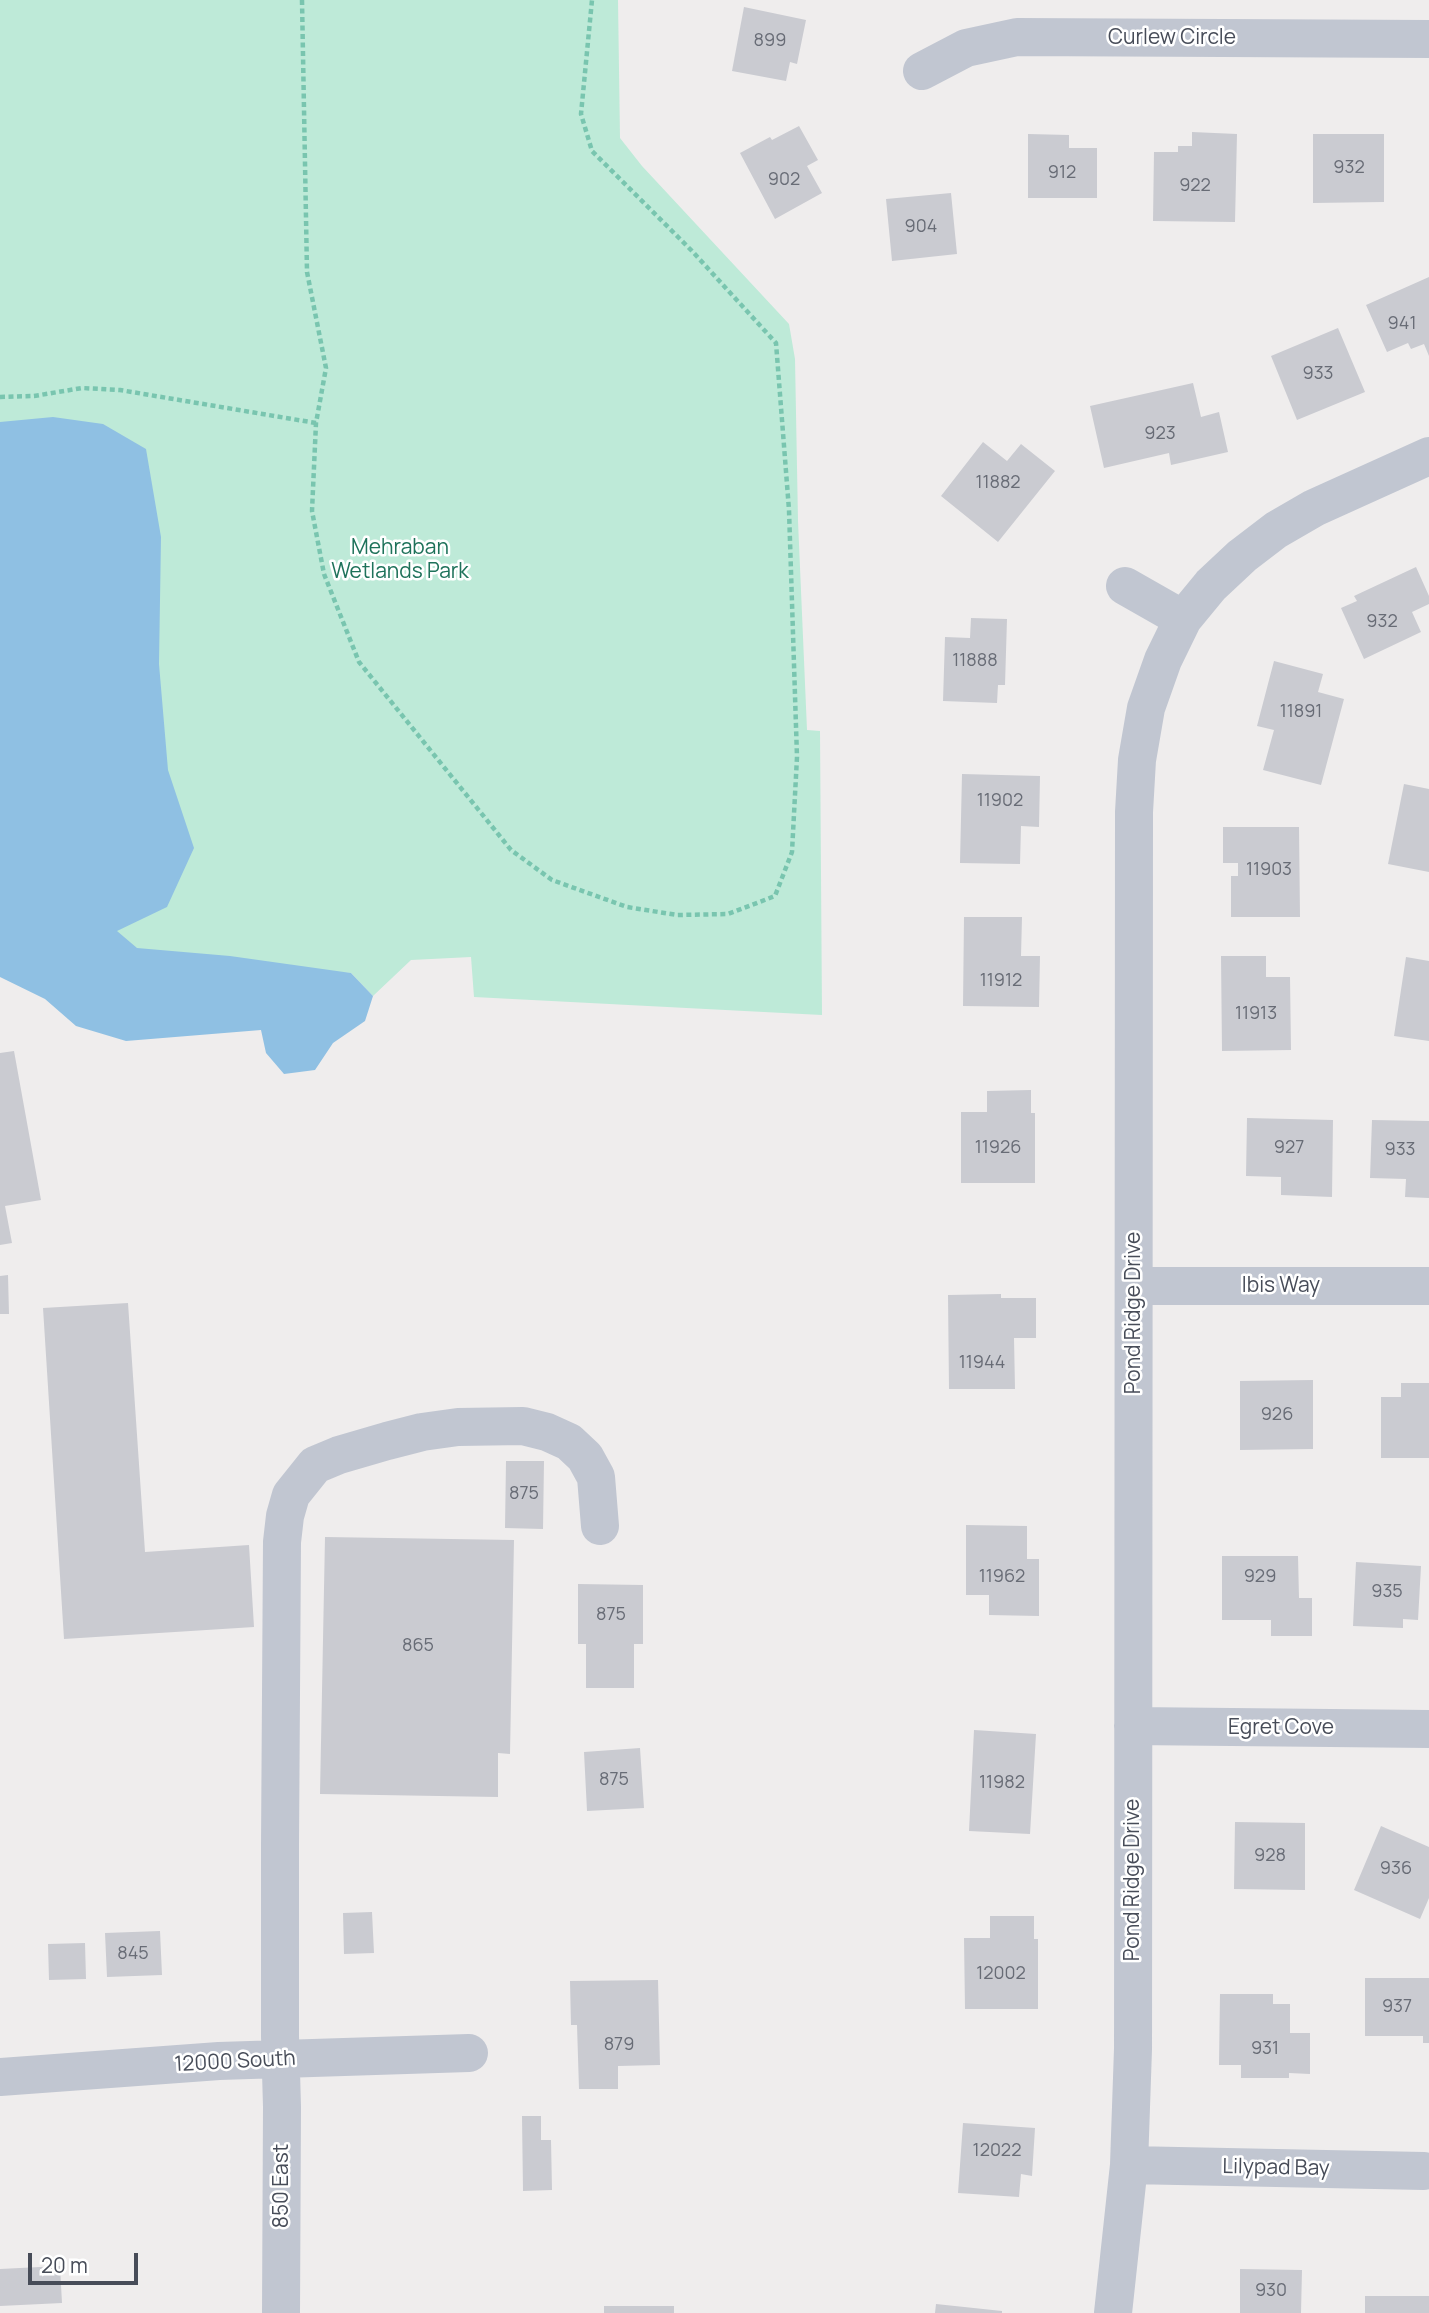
<!DOCTYPE html>
<style>
body{margin:0}
#map{position:relative;width:1429px;height:2313px;overflow:hidden;background:#efeded;font-family:Manrope,sans-serif}
canvas{display:block}
.scale{position:absolute;left:28px;top:2253px;width:110px;height:32px;box-sizing:border-box;border:4px solid #474c58;border-top:0;padding-left:9px;font-size:21px;line-height:24px;white-space:nowrap;color:#474c58;-webkit-text-stroke:5px #fff;paint-order:stroke}
</style>
<div id="map">
<canvas width="1429" height="2313"></canvas>
<div class="scale">20 m</div>
</div>
<script>
const context = document.querySelector('canvas').getContext('2d');
context.lineJoin = 'round';
function fillPath(path, color) {
  context.fillStyle = color;
  context.fill(path, 'evenodd');
}
function poly(rows) {
  const path = new Path2D();
  for (const r of rows) {
    path.moveTo(r[0], r[1]);
    for (let i = 2; i < r.length; i += 2) path.lineTo(r[i], r[i + 1]);
  }
  return path;
}
function trace(path, color, width, dash) {
  context.strokeStyle = color;
  context.lineWidth = width;
  context.lineCap = dash ? 'butt' : 'round';
  context.setLineDash(dash || []);
  context.stroke(path);
}
function label(font, color, halo, rows, align = 'center') {
  context.font = font + ' Manrope,sans-serif';
  context.lineWidth = 5;
  context.setLineDash([]);
  context.textBaseline = 'middle';
  context.strokeStyle = halo;
  context.fillStyle = color;
  for (const [text, x, y, turn = 0] of rows) {
    context.save();
    context.translate(x, y);
    context.rotate((+turn || 0) * Math.PI / 180);
    context.textAlign = isNaN(turn) ? turn : align;
    if (halo) context.strokeText(text, 0, 0);
    context.fillText(text, 0, 0);
    context.restore();
  }
}
fillPath(poly([
 [0,0,618,0,620,138,642,166,789,324,795,359,798,521,807,730,820,731,822,1015,474,997,471,957,411,960,373,996,351,973,0,956]
]), '#beead8');
fillPath(poly([
 [53,417,103,424,146,449,161,537,159,664,168,770,194,848,167,907,117,931,137,948,230,956,351,973,373,996,365,1021,333,1043,315,1070,284,1074,266,1053,261,1030,126,1041,76,1026,45,999,0,977,0,422]
]), '#8fc0e3');
fillPath(poly([
 [744,7,806,20,797,64,790,62,786,81,732,71],
 [799,126,818,160,807,166,822,193,775,219,740,153,770,137,772,140],
 [1192,132,1237,134,1235,222,1153,221,1154,152,1178,152,1178,146,1192,146],
 [1028,134,1069,135,1069,148,1097,148,1097,198,1028,198],
 [1313,134,1384,134,1384,202,1313,203],
 [951,193,957,254,892,261,886,199],
 [1429,277,1429,356,1424,344,1411,349,1408,343,1387,352,1366,305],
 [1338,328,1365,392,1297,420,1271,356],
 [1193,383,1201,417,1219,412,1228,452,1171,465,1169,453,1104,468,1090,406],
 [983,442,1007,461,1021,444,1055,471,998,542,941,496],
 [1416,567,1429,596,1429,604,1412,612,1421,632,1364,659,1341,608,1357,601,1354,596],
 [971,618,1007,619,1005,685,998,685,997,703,943,701,945,637,970,638],
 [1274,661,1323,674,1318,692,1344,699,1321,785,1263,770,1274,730,1257,726],
 [962,774,1040,776,1039,827,1021,826,1020,864,960,863],
 [1404,784,1429,789,1429,872,1388,864],
 [1223,827,1299,827,1300,917,1231,917,1231,876,1238,876,1238,863,1223,863],
 [964,917,1022,917,1021,956,1040,956,1039,1007,963,1006],
 [1221,956,1266,956,1266,977,1290,977,1291,1050,1222,1051],
 [1406,957,1429,961,1429,1041,1394,1036],
 [14,1051,41,1200,5,1206,12,1243,0,1245,0,1053],
 [1031,1090,1031,1113,1035,1113,1035,1183,961,1183,961,1112,987,1112,987,1091],
 [1247,1118,1333,1120,1332,1197,1281,1195,1281,1177,1246,1176],
 [1372,1120,1429,1121,1429,1198,1405,1197,1406,1179,1370,1178],
 [8,1275,9,1314,0,1314,0,1276],
 [1001,1294,1001,1298,1036,1298,1036,1338,1014,1338,1015,1389,949,1389,948,1295],
 [128,1303,145,1552,249,1545,254,1627,64,1639,43,1308],
 [1313,1380,1313,1449,1240,1450,1240,1381],
 [1401,1383,1429,1383,1429,1458,1381,1458,1381,1397,1401,1397],
 [506,1461,544,1461,543,1529,505,1528],
 [966,1525,1027,1526,1027,1559,1039,1559,1039,1616,989,1615,989,1595,966,1595],
 [325,1537,514,1540,510,1754,498,1753,498,1797,320,1794],
 [1222,1556,1298,1556,1299,1598,1312,1598,1312,1636,1271,1636,1271,1620,1222,1620],
 [1356,1562,1421,1566,1418,1620,1403,1619,1403,1628,1353,1626],
 [578,1584,643,1585,643,1644,634,1644,634,1688,586,1688,586,1644,578,1644],
 [974,1730,1036,1734,1030,1834,969,1831],
 [640,1748,644,1808,587,1811,584,1752],
 [1235,1822,1305,1823,1305,1890,1234,1889],
 [1381,1826,1429,1847,1429,1898,1420,1919,1354,1890],
 [372,1912,374,1953,344,1954,343,1913],
 [990,1916,1034,1916,1034,1939,1038,1939,1038,2009,965,2009,964,1938,990,1938],
 [160,1931,162,1975,107,1977,105,1933],
 [85,1943,86,1979,49,1980,48,1944],
 [1365,1978,1429,1978,1429,2043,1423,2043,1423,2036,1365,2036],
 [658,1980,660,2065,618,2066,618,2089,579,2089,577,2025,571,2025,570,1981],
 [1220,1994,1273,1994,1273,2004,1290,2004,1290,2033,1310,2033,1310,2074,1289,2073,1289,2078,1241,2078,1241,2065,1219,2065],
 [522,2116,541,2116,541,2140,551,2140,552,2190,523,2191],
 [963,2123,1035,2128,1032,2176,1021,2174,1019,2197,958,2193],
 [60,2266,62,2303,0,2306,0,2269],
 [1240,2269,1302,2270,1301,2313,1240,2313],
 [1365,2296,1429,2296,1429,2313,1365,2313],
 [936,2304,1002,2311,1002,2313,935,2313],
 [604,2306,674,2306,674,2313,604,2313]
]), '#cacbd1');
trace(poly([
 [302,0,307,272,326,368,316,423,312,511,324,574,359,662,511,850,552,880,627,907,677,915,728,914,775,896,792,852,797,757,789,510,776,343,692,251,592,151,581,114,592,0],
 [0,397,34,396,82,388,120,390,316,423]
]), '#79c5af', 4.5, [5, 3.5]);
trace(poly([
 [922,71,966,48,1017,37,1429,39],
 [1125,586,1183,619],
 [1134,1286,1429,1286],
 [1133,1726,1429,1729],
 [0,2077,219,2061,469,2053],
 [1129,2165,1424,2171],
 [281,2313,282,2107,280,2036,280,1845,282,1542,285,1516,291,1495,315,1465,339,1455,387,1441,422,1432,458,1427,523,1426,547,1432,569,1442,585,1457,596,1477,600,1526],
 [1113,2313,1129,2165,1133,2049,1134,812,1137,760,1146,708,1163,660,1183,619,1211,585,1242,556,1276,530,1314,508,1429,456]
]), '#c1c6d1', 38);
label('18px', '#686c76', null, [
 ["899",770,41],
 ["932",1349,168],
 ["912",1062,173],
 ["902",784,180],
 ["922",1195,186],
 ["904",921,227],
 ["941",1402,324],
 ["933",1318,374],
 ["923",1160,434],
 ["11882",998,483],
 ["932",1382,622],
 ["11888",975,661],
 ["11891",1301,712],
 ["11902",1000,801],
 ["11903",1269,870],
 ["11912",1001,981],
 ["11913",1256,1014],
 ["11926",998,1148],
 ["927",1289,1148],
 ["933",1400,1150],
 ["11944",982,1363],
 ["926",1277,1415],
 ["875",524,1494],
 ["11962",1002,1577],
 ["929",1260,1577],
 ["935",1387,1592],
 ["875",611,1615],
 ["865",418,1646],
 ["875",614,1780],
 ["11982",1002,1783],
 ["928",1270,1856],
 ["936",1396,1869],
 ["845",133,1954],
 ["12002",1001,1974],
 ["937",1397,2007],
 ["879",619,2045],
 ["931",1265,2049],
 ["12022",997,2151],
 ["930",1271,2291]
]);
label('21px', '#474c58', '#fff', [
 ["Curlew Circle",1172,38],
 ["Ibis Way",1281,1286],
 ["Pond Ridge Drive",1134,1313,-90],
 ["Egret Cove",1281,1728],
 ["Pond Ridge Drive",1133,1880,-90],
 ["12000 South",235,2062,-3],
 ["Lilypad Bay",1276,2168,1],
 ["850 East",282,2186,-90]
]);
label('21px', '#1e725a', '#fff', [
 ["Mehraban",400,548],
 ["Wetlands Park",400,572]
]);
</script>
